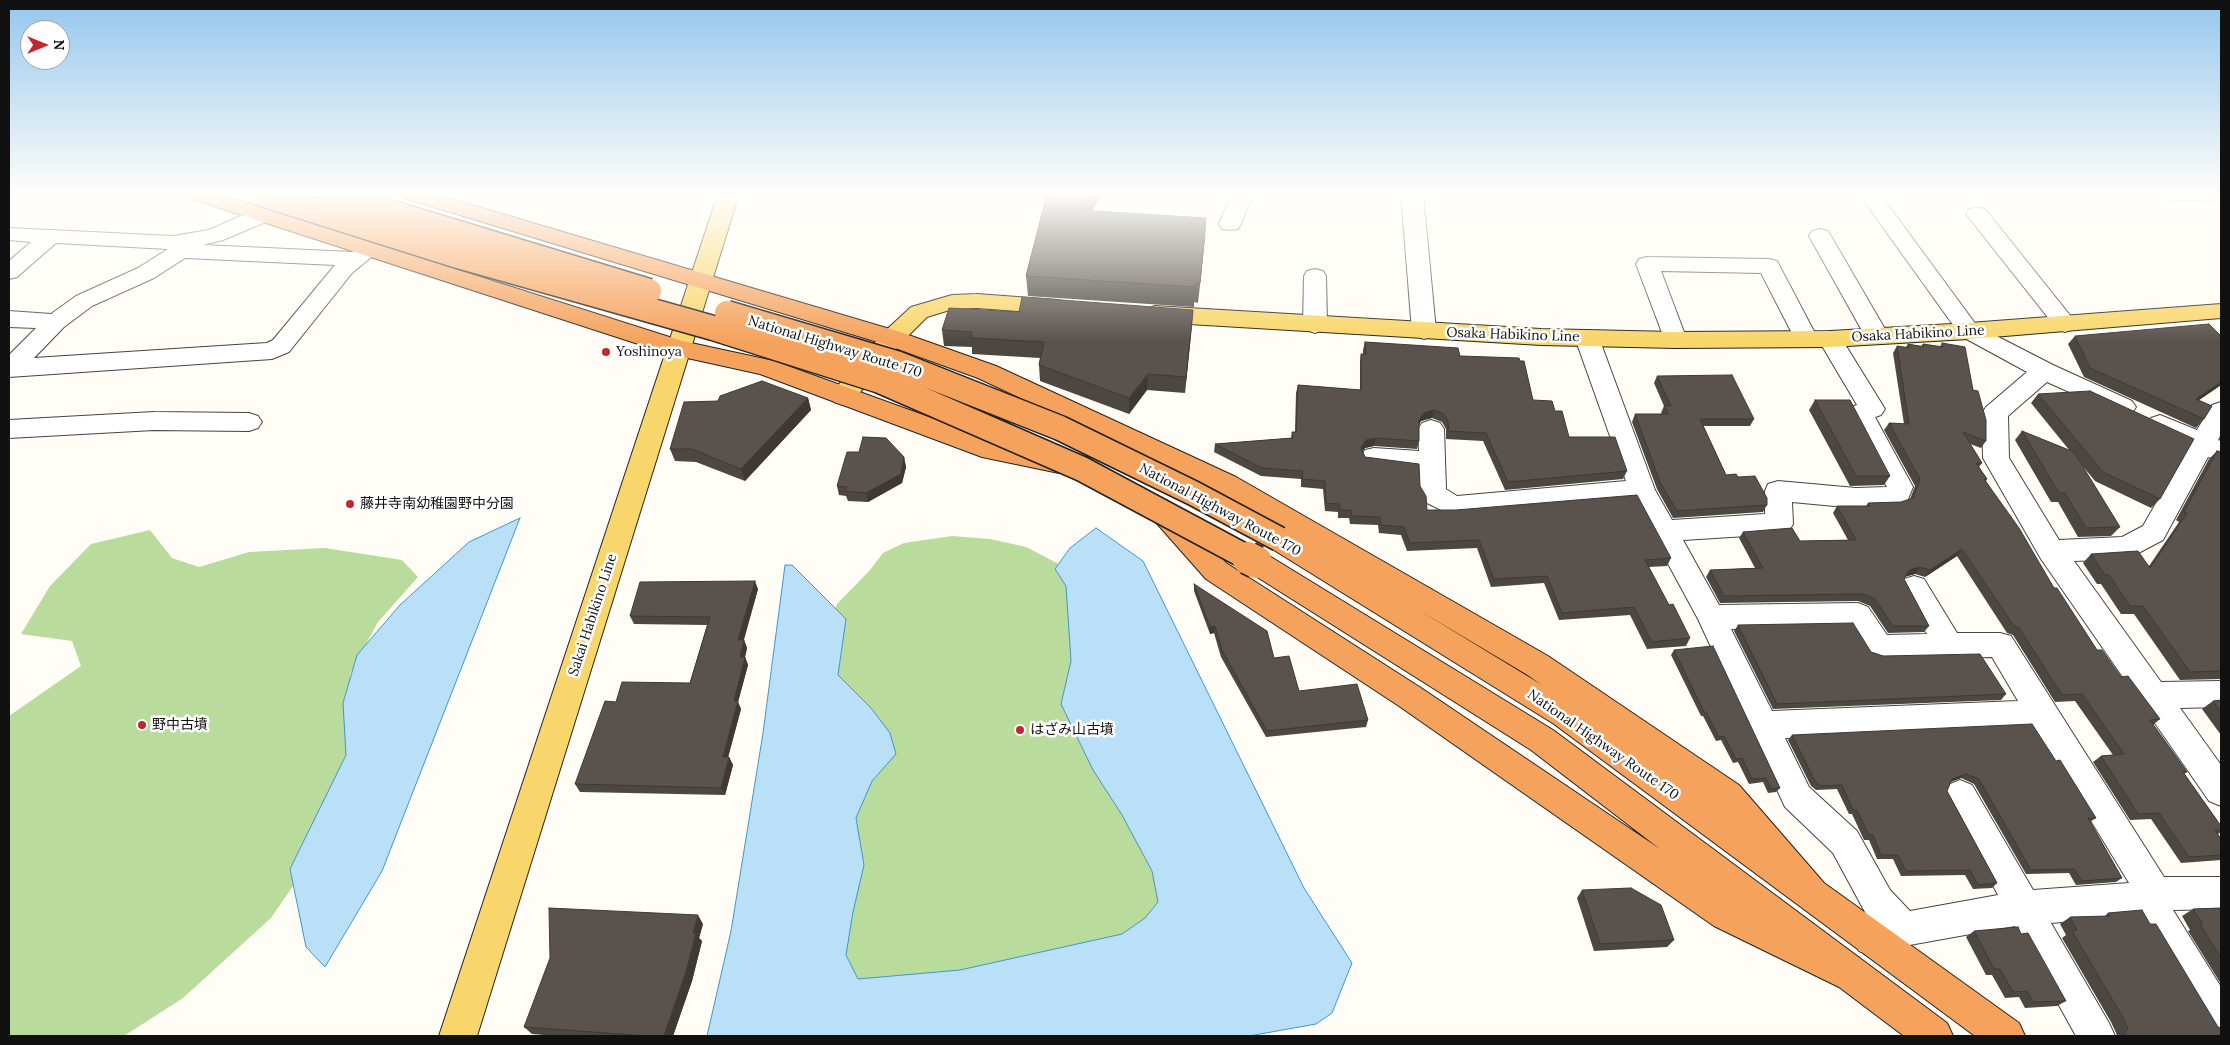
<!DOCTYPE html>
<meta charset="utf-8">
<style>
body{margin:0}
#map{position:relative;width:2230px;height:1045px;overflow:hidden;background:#fffdf5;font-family:Lora,serif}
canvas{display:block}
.frame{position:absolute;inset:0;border:10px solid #111;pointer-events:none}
.north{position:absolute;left:20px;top:20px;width:50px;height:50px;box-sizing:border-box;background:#fff;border:1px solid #a0a0a0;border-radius:50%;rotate:90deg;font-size:14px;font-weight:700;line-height:20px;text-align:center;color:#111}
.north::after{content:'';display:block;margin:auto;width:18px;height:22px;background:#c4262e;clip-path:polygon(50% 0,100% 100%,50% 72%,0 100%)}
</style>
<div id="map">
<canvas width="2230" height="1045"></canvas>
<div class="frame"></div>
<div class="north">N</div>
</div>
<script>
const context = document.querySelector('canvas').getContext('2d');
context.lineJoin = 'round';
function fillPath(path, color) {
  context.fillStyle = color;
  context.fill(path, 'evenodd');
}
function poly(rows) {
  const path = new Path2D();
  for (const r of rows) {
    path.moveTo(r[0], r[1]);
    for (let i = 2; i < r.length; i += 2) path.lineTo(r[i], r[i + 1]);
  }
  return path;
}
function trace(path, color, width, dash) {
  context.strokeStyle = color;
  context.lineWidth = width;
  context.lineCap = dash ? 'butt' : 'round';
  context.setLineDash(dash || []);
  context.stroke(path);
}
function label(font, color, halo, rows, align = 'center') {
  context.font = font + ' Lora,"Noto Sans JP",serif';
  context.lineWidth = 5;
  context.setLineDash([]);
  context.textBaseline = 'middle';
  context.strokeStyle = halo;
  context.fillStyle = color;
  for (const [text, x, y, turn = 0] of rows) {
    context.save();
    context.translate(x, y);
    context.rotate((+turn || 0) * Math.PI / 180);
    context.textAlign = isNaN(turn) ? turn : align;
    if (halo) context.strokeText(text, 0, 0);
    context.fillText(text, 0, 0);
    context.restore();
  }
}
fillPath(poly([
 [150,530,172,558,199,567,249,552,325,548,402,560,418,577,378,622,350,674,353,758,323,842,271,918,183,998,124,1036,9,1036,9,716,81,666,72,641,21,634,50,586,91,544],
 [952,536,990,539,1026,547,1059,564,1175,910,1113,939,900,986,853,984,826,927,823,640,837,604,870,570,883,553,904,543]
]), '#b9dc9c');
const water = poly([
 [520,518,382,871,325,967,306,947,290,869,346,755,343,703,357,655,400,605,469,542,520,518],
 [1096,528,1143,561,1304,888,1352,963,1332,1013,1316,1024,1249,1036,707,1036,731,931,763,733,785,565,792,565,846,619,838,675,871,708,890,733,896,754,872,781,856,818,864,865,853,912,846,955,858,979,960,970,1122,934,1145,918,1158,902,1152,871,1122,815,1093,770,1061,704,1071,661,1066,586,1055,569,1070,548,1096,528]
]);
fillPath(water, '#b9e0f7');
trace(water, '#3f96cf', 1);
const minor = poly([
 [277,194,302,194,268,221,223,240,203,245,352,252,361,245,369,243,377,245,380,250,352,273,289,352,272,359,9,377,9,355,36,328,9,327,9,311,51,314,76,296,138,268,168,249,56,243,17,277,9,279,9,261,31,242,9,240,9,228,173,236,209,230,252,211,277,194],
 [185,258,335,265,273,340,267,343,34,358,64,327,92,306,154,278,185,258],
 [1232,194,1253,194,1241,224,1238,229,1230,230,1222,229,1219,224,1232,194],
 [1401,194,1423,194,1436,331,1432,336,1424,339,1416,336,1412,331,1401,194],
 [1859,194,1880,194,1977,326,2053,365,2132,401,2136,407,2132,413,2123,416,2047,382,2008,416,2009,458,2059,540,2122,537,2143,526,2188,447,2151,430,2147,424,2151,418,2160,415,2197,430,2212,405,2221,402,2221,434,2218,440,2221,441,2221,461,2208,457,2163,540,2127,559,2074,561,2161,682,2221,681,2221,707,2180,708,2221,765,2221,806,2209,801,2041,559,1983,458,1982,413,1986,407,2027,372,1961,336,1859,194],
 [2163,194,2221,194,2221,201,2173,200,2166,198,2163,194],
 [1977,208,1985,209,2077,324,2073,329,2065,332,2057,329,1966,214,1969,209,1977,208],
 [1820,229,1828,231,1831,236,1889,336,1885,342,1877,344,1869,342,1865,336,1809,236,1812,231,1820,229],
 [1647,257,1769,259,1777,261,1818,339,1814,345,1806,347,1798,345,1761,273,1661,271,1687,340,1683,346,1675,348,1667,346,1636,264,1639,259,1647,257],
 [1315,269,1323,271,1326,276,1327,325,1323,330,1315,333,1307,330,1303,325,1304,276,1307,271,1315,269],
 [1587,330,1595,332,1599,338,1655,490,1672,520,1765,514,1765,491,1768,484,1778,481,1856,488,1887,487,1847,413,1851,407,1857,405,1818,339,1822,333,1830,331,1838,333,1885,409,1881,415,1875,417,1913,487,1906,504,1896,507,1856,508,1792,502,1793,524,1789,531,1779,534,1683,540,1719,605,1858,603,1868,607,1887,635,1927,634,1900,587,1904,579,1914,576,1924,579,1957,633,2000,633,2011,636,2164,877,2221,877,2221,909,2173,910,2221,987,2221,1036,2207,1032,2137,915,2051,923,2109,1023,2115,1036,2076,1036,2015,926,1904,946,1872,956,1859,951,1854,939,1859,927,1873,921,1866,914,1833,853,1785,807,1698,619,1634,501,1453,516,1423,501,1420,494,1419,470,1365,464,1361,457,1365,450,1374,448,1419,451,1418,429,1422,423,1431,420,1440,423,1444,429,1446,489,1457,496,1626,481,1575,338,1579,332,1587,330],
 [1850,627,1868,657,1879,660,1992,657,2018,701,1772,711,1731,629,1850,627],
 [2034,727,2129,883,2033,890,1972,785,1960,780,1948,785,1944,795,1998,895,1910,911,1890,890,1857,831,1809,787,1785,738,2034,727],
 [154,412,249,413,258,416,262,422,258,428,249,431,154,430,9,438,9,420,154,412]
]);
const major = poly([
 [718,194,739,194,477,1036,439,1036,718,194],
 [977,294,1058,300,1066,302,1070,307,1066,312,1058,314,977,308,953,309,927,317,900,344,852,402,843,405,834,402,830,396,834,390,884,332,911,307,952,295,977,294],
 [2221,304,2221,318,1969,339,1830,347,1675,348,1541,345,1155,322,1147,319,1143,314,1147,309,1155,306,1541,329,1675,332,1830,331,1969,323,2221,304]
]);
const highway = poly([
 [186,194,219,194,682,341,774,361,995,441,1068,456,1072,463,1068,470,1059,473,982,457,760,374,669,354,189,198,186,194],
 [401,194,435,194,900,332,996,366,1236,477,1548,656,1739,785,1824,883,2019,1023,2025,1036,1975,1036,1554,724,1269,547,1265,539,1269,531,1283,530,1218,491,978,378,884,344,404,198,401,194],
 [1417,609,1526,674,1542,685,1417,609],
 [1163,502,1173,505,1226,563,1421,688,1660,849,1531,750,1246,570,1242,562,1246,554,1256,551,1266,554,1553,730,1947,1023,1953,1036,1904,1036,1839,987,1714,926,1399,706,1206,579,1153,519,1149,512,1153,505,1163,502]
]);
trace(minor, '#444', 2);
trace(major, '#222', 2);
trace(highway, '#222', 2);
fillPath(minor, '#fff');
fillPath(major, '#f9d66b');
fillPath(highway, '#f5a25d');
const highwayBridgeFar1 = poly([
 [262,194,458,256,713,328,880,381,1082,469,1250,559],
 [330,194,649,291],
 [727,313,896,363,1060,428,1193,493,1279,539]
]);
const highwayBridge = poly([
 [1248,558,1256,562]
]);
trace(highwayBridgeFar1, '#222', 27, []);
trace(highwayBridge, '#222', 35, []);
trace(highwayBridgeFar1, '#f5a25d', 24);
trace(highwayBridge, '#f5a25d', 32);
fillPath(poly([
 [1031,194,1102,194,1092,211,1205,238,1198,303,1194,302,1194,307,1028,296,1026,276,1046,197],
 [1193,310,1185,393,1147,390,1129,414,1040,381,1039,365,1040,358,972,354,972,347,944,346,942,330,1019,312],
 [2075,336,2221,336,2221,385,2199,400,2204,419,2196,428,2084,377,2068,344],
 [1365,342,1460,356,1520,361,1533,400,1555,411,1569,437,1627,471,1623,479,1505,490,1483,441,1446,439,1446,429,1442,422,1432,418,1421,421,1419,425,1419,441,1417,449,1374,446,1365,448,1363,451,1365,457,1420,486,1427,510,1671,558,1667,566,1649,567,1669,605,1690,638,1686,646,1647,649,1630,615,1559,620,1544,583,1491,587,1477,548,1407,551,1401,535,1379,533,1378,525,1350,524,1349,518,1338,518,1338,512,1325,511,1323,489,1301,487,1301,479,1261,476,1214,452,1215,444,1291,438,1292,432,1295,432,1296,393,1298,385,1360,390,1360,362,1361,354,1363,354,1363,350],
 [1942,343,1973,390,1986,441,1981,448,1970,444,1982,463,1979,467,1987,479,1986,481,2054,588,2097,650,2160,719,2153,725,2187,772,2184,774,2221,826,2221,832,2218,834,2221,839,2221,860,2181,863,2151,819,2130,820,2093,762,2101,756,2113,755,2075,701,2055,702,2013,635,2007,633,1957,556,1925,577,1915,574,1905,577,1904,579,1929,626,1924,632,1888,633,1870,606,1858,601,1720,603,1706,577,1710,570,1755,568,1739,538,1743,532,1800,541,1848,540,1833,513,1837,506,1866,506,1868,503,1901,502,1910,499,1915,486,1884,430,1889,423,1904,424,1893,353,1897,346,1906,347,1908,344,1921,346,1923,344,1940,347],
 [1657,376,1754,419,1750,426,1703,426,1726,475,1738,477,1767,505,1763,512,1673,518,1657,489,1632,422,1635,414,1662,414,1661,413,1664,406,1654,383],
 [2038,394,2160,499,2151,508,2095,481,2081,464,2120,527,2111,536,2078,537,2058,502,2051,502,2015,440,2022,431,2070,451,2031,403],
 [808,398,811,410,745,481,696,462,675,461,670,449,718,401],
 [1815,400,1890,476,1884,485,1850,486,1809,410],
 [2217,451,2221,452,2221,679,2180,680,2134,614,2121,614,2101,584,2097,584,2083,563,2091,554,2149,566,2179,522,2176,520,2209,459],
 [904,457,906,467,902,483,868,502,848,501,846,496,839,495,837,486],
 [1194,584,1274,658,1299,691,1368,720,1366,727,1266,737,1221,657,1214,633,1210,634,1194,591],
 [758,589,744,640,747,648,745,657,748,665,738,702,741,709,728,757,729,757,733,765,725,795,580,792,575,784,616,702,690,683,707,625,634,624,630,616],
 [1738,625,1871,652,2006,694,2001,700,1773,709,1734,631],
 [1674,650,1780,788,1776,792,1768,793,1763,782,1749,784,1738,762,1733,763,1721,740,1716,741,1703,716,1701,716,1671,655],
 [2221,700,2221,735,2202,709,2213,701],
 [1792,735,2056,761,2096,818,2090,822,2122,878,2116,882,2076,885,2069,873,2026,874,1974,784,1961,778,1951,782,1947,791,1997,883,1992,888,1973,889,1965,875,1901,876,1893,859,1877,859,1869,840,1864,840,1852,814,1849,814,1837,789,1816,790,1811,786,1788,740],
 [1582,890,1674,940,1667,947,1594,951,1577,898],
 [2221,908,2221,984,2188,931,2190,930,2182,916,2193,909],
 [2108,913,2150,924,2221,1036,2115,1036,2117,1035,2111,1022,2062,938,2066,935,2060,924,2070,917,2104,917],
 [703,924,699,938,702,941,692,981,673,1036,555,1036,532,1034,524,1027],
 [1974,931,2021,934,2066,1001,2057,1006,2025,1008,2019,997,2005,998,1992,975,1986,975,1966,937]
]), '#4d4742');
fillPath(poly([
 [1090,194,1102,194,1081,230,1080,210],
 [1206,218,1205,238,1198,303,1200,283],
 [1193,310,1192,326,1185,393,1186,377],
 [1148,374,1147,390,1129,414,1129,398],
 [2221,382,2221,385,2189,407,2196,399],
 [808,398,811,410,745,481,741,469],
 [1434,410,1432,418,1421,421,1416,428,1419,420,1424,413],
 [1376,438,1374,446,1365,448,1359,456,1361,448,1366,440],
 [904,457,906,467,902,483,868,502,866,493],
 [1962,549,1957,556,1925,577,1930,570],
 [1920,567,1915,574,1903,577,1909,570],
 [755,581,758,589,741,648,738,640],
 [1215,626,1214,633,1210,634,1210,627],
 [744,640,747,648,745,657,748,665,738,702,741,709,726,765,723,757,734,701,740,657],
 [729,757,733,765,725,795,721,788],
 [1966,774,1961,778,1947,783,1952,779],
 [698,915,703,924,699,938,702,941,692,981,673,1036,664,1036]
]), '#3f3936');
const building = poly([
 [1047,194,1090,194,1080,210,1206,218,1200,283,1196,283,1195,287,1026,276,1047,194],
 [1022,297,1193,310,1186,377,1148,374,1129,398,1039,365,1044,342,971,338,972,332,942,330,949,308,1019,312,1022,297],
 [2209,324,2221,336,2221,382,2196,399,2212,406,2204,419,2090,368,2075,336,2209,324],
 [1365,342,1458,348,1460,356,1519,358,1520,361,1524,361,1533,400,1552,401,1555,411,1562,411,1569,437,1615,437,1627,471,1508,482,1486,433,1449,431,1448,421,1444,414,1434,410,1424,413,1419,420,1419,441,1376,438,1366,440,1361,448,1365,457,1419,464,1420,486,1426,496,1427,510,1456,510,1637,495,1671,558,1645,560,1669,605,1673,604,1690,638,1652,642,1634,607,1562,613,1547,576,1494,579,1479,540,1410,543,1404,527,1381,525,1380,517,1352,516,1351,510,1340,510,1339,504,1326,503,1325,481,1302,479,1303,471,1262,468,1215,444,1293,438,1292,432,1296,432,1298,385,1361,390,1361,354,1366,354,1365,342],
 [1942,343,1965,347,1973,390,1978,391,1986,420,1986,441,1963,432,1982,463,1976,463,1987,479,1984,479,2019,528,2054,588,2057,588,2097,650,2102,650,2121,677,2128,676,2160,719,2150,720,2187,772,2183,772,2221,826,2221,830,2215,830,2221,839,2221,855,2189,857,2159,813,2138,814,2101,756,2124,754,2082,694,2062,695,2019,628,2014,626,1962,549,1930,570,1920,567,1909,570,1904,579,1929,626,1893,626,1875,599,1863,594,1724,596,1710,570,1763,568,1743,532,1792,528,1800,541,1856,540,1837,506,1870,506,1868,503,1901,502,1913,498,1920,479,1889,423,1909,424,1897,346,1909,348,1908,344,1924,347,1923,344,1943,347,1942,343],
 [1732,375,1754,419,1700,419,1726,475,1736,474,1738,477,1755,476,1767,498,1767,505,1677,511,1660,482,1635,414,1668,414,1664,406,1671,406,1657,376,1732,375],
 [762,381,808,398,741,469,692,449,670,449,684,402,718,401,720,396,762,381],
 [2090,391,2194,439,2160,499,2103,472,2038,394,2090,391],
 [1815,400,1850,400,1890,476,1856,476,1815,400],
 [2022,431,2074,452,2120,527,2086,528,2065,493,2059,493,2022,431],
 [863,437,886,438,904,457,901,474,866,493,845,491,847,487,837,486,847,452,859,452,863,437],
 [2217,451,2221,452,2221,671,2190,672,2143,606,2130,606,2109,575,2105,575,2091,554,2138,551,2150,568,2187,513,2184,512,2217,451],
 [755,581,738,640,744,640,740,657,745,657,734,701,738,701,723,757,729,757,721,788,575,784,605,701,616,702,622,682,690,683,710,617,630,616,640,582,755,581],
 [1194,584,1267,631,1274,658,1289,656,1299,691,1357,684,1368,720,1267,731,1222,650,1215,626,1210,627,1194,584],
 [1853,623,1871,652,1883,656,1980,654,2006,694,1777,704,1738,625,1853,623],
 [1713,646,1780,788,1771,789,1766,778,1752,779,1742,758,1736,759,1724,736,1719,737,1706,712,1704,712,1674,650,1713,646],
 [2221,700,2221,712,2213,701,2221,700],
 [2032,724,2056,761,2060,760,2096,818,2088,818,2122,878,2082,881,2074,869,2031,870,1979,779,1966,774,1952,779,1947,791,1997,883,1978,885,1970,870,1906,871,1898,855,1881,855,1873,835,1869,835,1857,810,1853,810,1842,785,1820,786,1815,781,1792,735,2032,724],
 [1631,888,1661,905,1674,940,1600,944,1582,890,1631,888],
 [549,908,698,915,693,933,696,933,686,972,664,1036,647,1036,524,1027,550,958,549,908],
 [2221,908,2221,958,2200,924,2203,924,2193,909,2221,908],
 [2142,910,2150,924,2156,924,2218,1027,2221,1028,2221,1036,2126,1036,2124,1032,2128,1029,2122,1016,2072,931,2077,930,2070,917,2110,916,2108,913,2142,910],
 [2018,927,2021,934,2028,933,2066,1001,2033,1002,2027,991,2013,992,2000,969,1994,969,1974,931,2018,927]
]);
fillPath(building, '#5a524d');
trace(building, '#3f3936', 1);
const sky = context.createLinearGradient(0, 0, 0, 341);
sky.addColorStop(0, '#95c6ee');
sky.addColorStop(0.57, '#fffefa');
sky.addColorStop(1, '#fffefa00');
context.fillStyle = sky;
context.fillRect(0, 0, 2230, 341);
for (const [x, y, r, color] of [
 [606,352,5,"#c4262e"],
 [350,504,5,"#c4262e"],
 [142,725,5,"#c4262e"],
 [1020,730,5,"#c4262e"]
]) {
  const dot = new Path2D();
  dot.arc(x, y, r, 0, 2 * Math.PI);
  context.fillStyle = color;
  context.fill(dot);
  trace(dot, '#fff', 2);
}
label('14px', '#111', '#fff', [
 ["Osaka Habikino Line",1918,334,-3],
 ["Osaka Habikino Line",1513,335,2],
 ["National Highway Route 170",835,347,17],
 ["National Highway Route 170",1220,510,28],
 ["Sakai Habikino Line",593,615,-72],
 ["National Highway Route 170",1603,745,35]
]);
label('14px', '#111', '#fff', [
 ["Yoshinoya",616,352],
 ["藤井寺南幼稚園野中分園",360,504],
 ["野中古墳",152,725],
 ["はざみ山古墳",1030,730]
], 'left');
</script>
